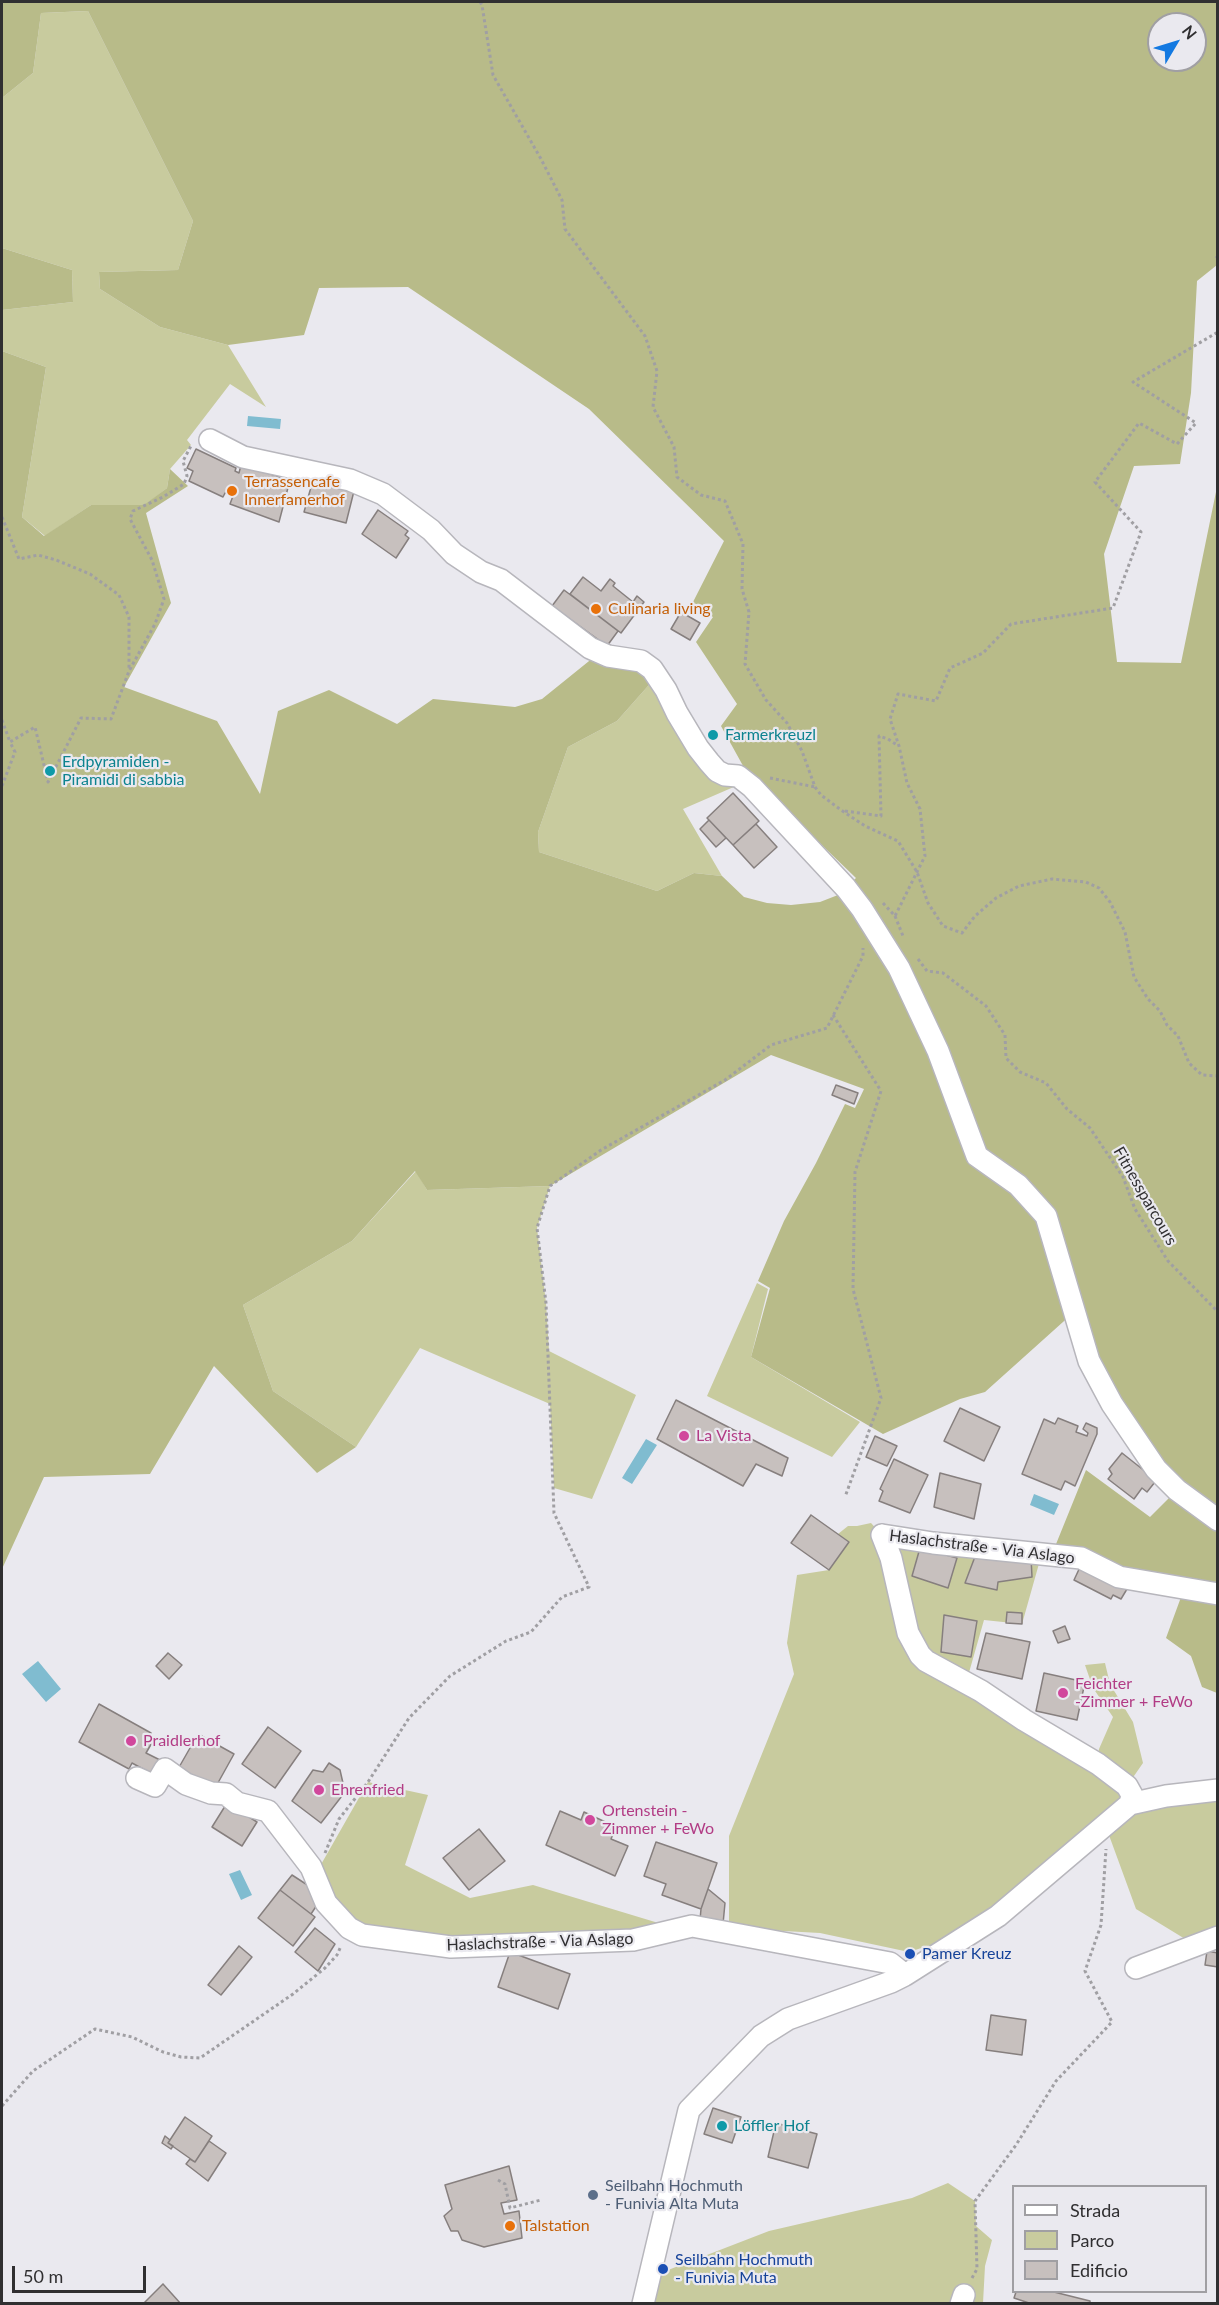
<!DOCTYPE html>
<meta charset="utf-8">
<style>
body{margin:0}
#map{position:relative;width:1219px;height:2305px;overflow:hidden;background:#eae9ef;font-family:Lato,sans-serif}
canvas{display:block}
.frame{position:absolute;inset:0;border:3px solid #302f31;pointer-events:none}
.legend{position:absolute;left:1012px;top:2185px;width:195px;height:108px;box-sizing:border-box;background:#eae9ef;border:2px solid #a09fa3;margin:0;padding:8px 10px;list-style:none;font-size:18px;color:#302f31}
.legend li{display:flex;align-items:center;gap:12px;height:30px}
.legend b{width:30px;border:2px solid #a09fa3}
.north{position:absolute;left:1147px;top:12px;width:60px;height:60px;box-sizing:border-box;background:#eae9ef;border:2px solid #a09fa3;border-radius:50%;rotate:52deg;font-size:16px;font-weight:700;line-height:24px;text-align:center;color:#302f31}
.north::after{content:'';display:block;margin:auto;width:21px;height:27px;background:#1379e1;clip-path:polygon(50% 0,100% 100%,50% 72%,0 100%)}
.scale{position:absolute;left:12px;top:2266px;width:134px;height:27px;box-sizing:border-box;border:3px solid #302f31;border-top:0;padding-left:8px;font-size:18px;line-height:21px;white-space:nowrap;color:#302f31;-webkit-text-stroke:4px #eae9ef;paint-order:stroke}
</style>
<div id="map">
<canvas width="1219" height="2305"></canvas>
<div class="frame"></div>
<ul class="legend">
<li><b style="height:8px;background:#fff"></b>Strada</li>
<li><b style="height:16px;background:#c8cb9e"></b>Parco</li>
<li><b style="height:16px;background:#c7c0be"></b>Edificio</li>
</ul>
<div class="north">N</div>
<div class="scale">50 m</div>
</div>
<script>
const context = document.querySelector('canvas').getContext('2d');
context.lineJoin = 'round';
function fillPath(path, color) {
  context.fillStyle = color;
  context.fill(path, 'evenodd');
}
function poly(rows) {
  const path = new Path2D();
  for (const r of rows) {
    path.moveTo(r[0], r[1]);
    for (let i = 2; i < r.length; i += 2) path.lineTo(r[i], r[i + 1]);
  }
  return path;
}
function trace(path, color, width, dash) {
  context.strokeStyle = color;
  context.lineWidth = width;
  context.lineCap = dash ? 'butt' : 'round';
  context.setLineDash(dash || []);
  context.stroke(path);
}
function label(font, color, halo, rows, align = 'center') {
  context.font = font + ' Lato,sans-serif';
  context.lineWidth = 4.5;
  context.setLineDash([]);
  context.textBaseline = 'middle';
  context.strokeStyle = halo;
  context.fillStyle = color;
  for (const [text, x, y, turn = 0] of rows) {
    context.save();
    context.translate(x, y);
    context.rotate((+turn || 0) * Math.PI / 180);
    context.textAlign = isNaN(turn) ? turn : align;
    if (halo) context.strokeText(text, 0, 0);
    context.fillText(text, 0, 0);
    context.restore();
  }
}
fillPath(poly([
 [88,11,193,221,178,270,99,272,100,289,160,327,228,345,266,407,230,384,187,440,191,445,170,469,167,488,144,506,91,505,45,536,22,517,46,367,2,351,2,310,73,302,72,270,2,248,2,98,33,73,41,13],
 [656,677,736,786,683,809,722,876,694,873,657,891,539,852,538,832,568,747,617,721],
 [416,1171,427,1190,550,1186,537,1228,546,1303,549,1351,636,1395,592,1499,554,1488,550,1404,420,1348,356,1447,273,1391,243,1305,352,1241],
 [757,1283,768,1289,751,1357,860,1422,832,1457,707,1396],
 [871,1523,882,1535,1042,1553,1022,1624,984,1620,966,1683,1098,1763,1099,1749,1113,1717,1093,1688,1085,1665,1105,1663,1110,1684,1133,1722,1143,1763,1127,1786,1132,1795,1217,1791,1217,1937,1195,1945,1136,1909,1106,1827,1100,1826,946,1940,909,1952,820,1933,729,1928,729,1836,794,1674,787,1643,797,1575,829,1570,849,1542,838,1534,848,1526,857,1526],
 [368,1782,428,1795,405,1865,470,1898,533,1885,665,1925,607,1936,492,1940,409,1935,351,1924,330,1899,319,1868],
 [948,2183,975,2201,976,2226,992,2240,985,2266,983,2303,643,2304,650,2277,769,2231,912,2198]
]), '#c8cb9e');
fillPath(poly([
 [2,2,1217,2,1217,265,1197,281,1191,393,1180,464,1134,466,1104,554,1117,662,1181,663,1217,487,1217,1693,1202,1687,1191,1656,1166,1638,1184,1589,1052,1554,1086,1470,1150,1517,1177,1490,1156,1469,1073,1313,985,1392,960,1399,883,1434,751,1357,770,1288,758,1281,784,1221,816,1163,845,1104,855,1108,864,1089,771,1055,550,1186,427,1190,415,1171,352,1241,243,1305,273,1391,356,1447,317,1473,214,1366,150,1474,44,1477,2,1569,2,351,46,367,22,517,44,536,91,505,144,505,167,488,170,469,188,486,146,513,171,603,124,687,217,721,260,794,278,711,329,690,397,724,433,699,515,707,542,699,599,653,656,677,617,721,568,747,538,832,539,852,657,891,694,873,722,876,744,897,767,903,791,905,820,902,838,895,856,878,747,773,721,726,737,704,696,642,713,617,692,604,724,541,589,409,408,287,319,288,304,335,228,345,160,327,100,289,99,272,178,270,193,221,88,11,41,13,33,73,2,98],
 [1159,24,1195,24,1195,60,1159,60],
 [2,248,72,270,73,302,2,310]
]), '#b8bb89');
fillPath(poly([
 [248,416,281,419,280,429,247,426],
 [646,1439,657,1445,632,1484,622,1478],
 [1034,1494,1059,1504,1054,1515,1030,1505],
 [38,1661,61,1689,46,1702,22,1674],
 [240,1870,252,1895,241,1900,229,1874]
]), '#80bcd0');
const building = poly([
 [196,449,236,468,235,471,239,473,241,465,290,480,279,522,230,504,233,496,225,493,223,497,189,481,193,471,187,468,196,449],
 [313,480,354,491,346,523,304,512,313,480],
 [378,510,408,531,405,535,409,538,396,558,362,534,378,510],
 [583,577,601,591,610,579,615,583,613,586,633,602,637,596,644,602,621,633,570,594,583,577],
 [564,590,618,631,607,646,552,606,564,590],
 [681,612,700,623,690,640,671,629,681,612],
 [733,793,759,821,733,845,707,818,733,793],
 [709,820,726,838,716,847,700,829,709,820],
 [756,824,777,847,754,868,733,845,756,824],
 [836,1085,858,1093,854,1104,832,1095,836,1085],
 [676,1400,788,1458,782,1476,756,1464,743,1486,657,1439,676,1400],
 [960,1408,1000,1427,984,1461,944,1441,960,1408],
 [1058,1418,1078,1426,1076,1432,1087,1436,1088,1433,1083,1429,1086,1423,1097,1428,1097,1434,1075,1486,1065,1481,1061,1490,1022,1474,1044,1419,1055,1424,1058,1418],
 [875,1436,897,1446,887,1466,866,1457,875,1436],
 [1122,1453,1151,1476,1150,1478,1155,1482,1147,1492,1142,1488,1134,1499,1108,1479,1112,1474,1109,1469,1122,1453],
 [894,1459,928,1475,910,1513,879,1501,883,1491,880,1489,894,1459],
 [940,1473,981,1484,974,1519,934,1507,940,1473],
 [811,1515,849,1542,829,1570,791,1543,811,1515],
 [920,1548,957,1558,948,1588,912,1576,920,1548],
 [976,1554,1001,1560,1031,1557,1032,1577,998,1582,997,1590,965,1583,976,1554],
 [1081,1565,1127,1589,1121,1599,1113,1595,1111,1599,1074,1580,1081,1565],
 [1007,1612,1022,1613,1022,1624,1006,1623,1007,1612],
 [944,1615,977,1621,971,1657,941,1652,944,1615],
 [1065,1626,1070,1639,1058,1643,1053,1631,1065,1626],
 [986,1633,1030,1642,1022,1679,977,1669,986,1633],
 [168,1653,182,1665,169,1679,156,1666,168,1653],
 [1044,1673,1085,1682,1077,1720,1036,1711,1044,1673],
 [99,1704,151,1733,148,1738,153,1741,146,1753,162,1761,154,1775,132,1763,129,1769,79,1742,99,1704],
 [268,1727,301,1751,275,1788,242,1764,268,1727],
 [198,1734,234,1754,214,1790,178,1769,198,1734],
 [329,1763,340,1770,345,1792,321,1823,292,1801,313,1770,323,1772,329,1763],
 [227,1803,257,1822,242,1846,212,1827,227,1803],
 [560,1811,581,1820,584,1812,616,1827,611,1839,628,1846,615,1876,546,1845,560,1811],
 [479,1829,505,1861,469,1890,443,1858,479,1829],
 [656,1842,717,1863,701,1909,662,1895,666,1884,644,1876,656,1842],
 [292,1875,312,1888,319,1902,311,1914,280,1890,292,1875],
 [708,1889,725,1903,723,1924,700,1920,701,1909,708,1889],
 [280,1890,315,1917,293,1946,258,1918,280,1890],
 [315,1928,335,1944,318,1971,295,1952,315,1928],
 [239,1946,252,1957,221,1995,208,1985,239,1946],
 [1207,1951,1218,1953,1218,1967,1205,1965,1207,1951],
 [510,1952,570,1974,558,2009,498,1987,510,1952],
 [991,2015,1026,2020,1022,2055,986,2050,991,2015],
 [713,2108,741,2117,732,2143,704,2134,713,2108],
 [185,2117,212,2136,195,2162,168,2143,185,2117],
 [776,2123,817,2134,808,2168,768,2157,776,2123],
 [165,2136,170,2140,168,2143,173,2146,171,2149,162,2143,165,2136],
 [209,2141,226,2153,208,2181,186,2164,190,2159,195,2162,209,2141],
 [509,2166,517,2200,501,2203,504,2214,519,2211,522,2238,484,2247,462,2240,458,2231,451,2231,444,2216,452,2209,445,2185,509,2166],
 [163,2284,181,2304,143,2304,163,2284],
 [1016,2292,1054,2292,1090,2301,1090,2304,1032,2304,1014,2298,1016,2292]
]);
fillPath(building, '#c7c0be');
trace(building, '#867f7e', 1.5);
const minor = poly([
 [210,440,243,457,350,480,383,494,431,530,454,554,481,572,501,580,590,648,608,656,641,661,652,669,666,690,677,713,698,748,709,762,717,771,725,775,738,776,752,787,846,888,862,909,899,968,938,1051,977,1156,1018,1185,1046,1216,1089,1361,1112,1404,1156,1469,1177,1490,1218,1520],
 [882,1535,891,1558,908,1633,920,1655,926,1661,981,1691,1024,1720,1098,1764,1127,1786,1132,1795,1130,1804],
 [882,1535,933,1543,1081,1558,1119,1577,1218,1594],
 [137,1778,155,1786,165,1769,186,1784,211,1793,226,1794,237,1803,268,1811,311,1867,326,1903,349,1928,362,1935,451,1947,633,1940,692,1926,890,1963,905,1975],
 [1136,1968,1218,1937],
 [643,2304,689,2110,761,2036,788,2019,891,1982,905,1975,998,1916,1130,1804,1166,1796,1218,1790],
 [961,2304,964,2295]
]);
trace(minor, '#b7b6bc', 24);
trace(poly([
 [480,2,482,5,493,75,541,159,562,200,565,229,645,336,657,371,653,407,674,447,677,477,701,495,725,501,743,544,742,589,749,612,745,664,766,700,787,723,802,751,815,787,821,795,841,810,865,826,898,841,917,872,928,903,943,926,962,933,975,916,996,898,1019,886,1052,879,1086,882,1099,888,1110,902,1125,932,1134,977,1148,999,1160,1011,1167,1025,1178,1036,1189,1063,1202,1075,1218,1076],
 [1218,256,1215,259,1218,260],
 [2,517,19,559,38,555,56,560,90,574,119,595,129,617,129,669],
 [2,720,10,742],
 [770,778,815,787],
 [2,786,15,752,10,742,35,727,48,782,81,718,111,719,129,671,155,624,164,599,152,560,130,519,133,511,163,497,184,484,187,476,183,461,192,444],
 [845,811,881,816,879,736,888,739,897,745],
 [883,903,895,916,925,856,920,809,907,783,899,746,890,719,898,694,936,701,950,668,983,653,1011,624,1113,608,1141,532,1095,482,1139,423,1177,444,1196,423,1133,382,1218,332],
 [895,916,903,936],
 [918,959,927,971,943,973,986,1006,1005,1035,1006,1058,1020,1072,1046,1083,1067,1109,1090,1128,1123,1177,1135,1209,1168,1261,1218,1312],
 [833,1015,881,1091,855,1172,853,1289,881,1398,845,1497],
 [325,1853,339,1819,368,1782,409,1718,450,1676,506,1641,531,1632,562,1597,589,1587,554,1513,546,1303,537,1228,550,1186,601,1150,725,1080,771,1045,827,1028,863,956,863,948],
 [2,2106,33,2071,95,2029,132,2037,163,2052,181,2057,200,2058,293,1994,325,1968,337,1955,341,1946],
 [498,2180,505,2184,510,2208,541,2200],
 [972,2278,977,2269,975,2201,1016,2145,1056,2081,1112,2022,1085,1971,1101,1925,1106,1849]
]), '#a09fa3', 3, [3, 3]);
trace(minor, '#fff', 21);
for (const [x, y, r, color] of [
 [232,491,6,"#e8710a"],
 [596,609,6,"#e8710a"],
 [713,735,6,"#0f9aa8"],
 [50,771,6,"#0f9aa8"],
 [684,1436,6,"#d1479c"],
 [1063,1693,6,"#d1479c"],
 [131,1741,6,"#d1479c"],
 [319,1790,6,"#d1479c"],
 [590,1820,6,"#d1479c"],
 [910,1954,6,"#1a4fb4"],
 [722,2126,6,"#0f9aa8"],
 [593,2195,6,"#5c6f8a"],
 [510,2226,6,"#e8710a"],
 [663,2269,6,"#1a4fb4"]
]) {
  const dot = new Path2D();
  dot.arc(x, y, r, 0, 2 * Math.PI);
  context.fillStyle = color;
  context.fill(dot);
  trace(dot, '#eae9ef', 2);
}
label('16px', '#c56008', '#eae9ef', [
 ["Terrassencafe",244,482],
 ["Innerfamerhof",244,500],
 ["Culinaria living",608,609],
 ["Talstation",522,2226]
], 'left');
label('16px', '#0d838f', '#eae9ef', [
 ["Farmerkreuzl",725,735],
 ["Erdpyramiden -",62,762],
 ["Piramidi di sabbia",62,780],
 ["Löffler Hof",734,2126]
], 'left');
label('16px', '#302f31', '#eae9ef', [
 ["Fitnessparcours",1145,1196,60],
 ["Haslachstraße - Via Aslago",982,1547,7],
 ["Haslachstraße - Via Aslago",540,1942,-2]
]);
label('16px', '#b23c85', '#eae9ef', [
 ["La Vista",696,1436],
 ["Feichter",1075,1684],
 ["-Zimmer + FeWo",1075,1702],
 ["Praidlerhof",143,1741],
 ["Ehrenfried",331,1790],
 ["Ortenstein -",602,1811],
 ["Zimmer + FeWo",602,1829]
], 'left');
label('16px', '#164399', '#eae9ef', [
 ["Pamer Kreuz",922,1954],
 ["Seilbahn Hochmuth",675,2260],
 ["- Funivia Muta",675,2278]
], 'left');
label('16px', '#4e5e75', '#eae9ef', [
 ["Seilbahn Hochmuth",605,2186],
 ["- Funivia Alta Muta",605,2204]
], 'left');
</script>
